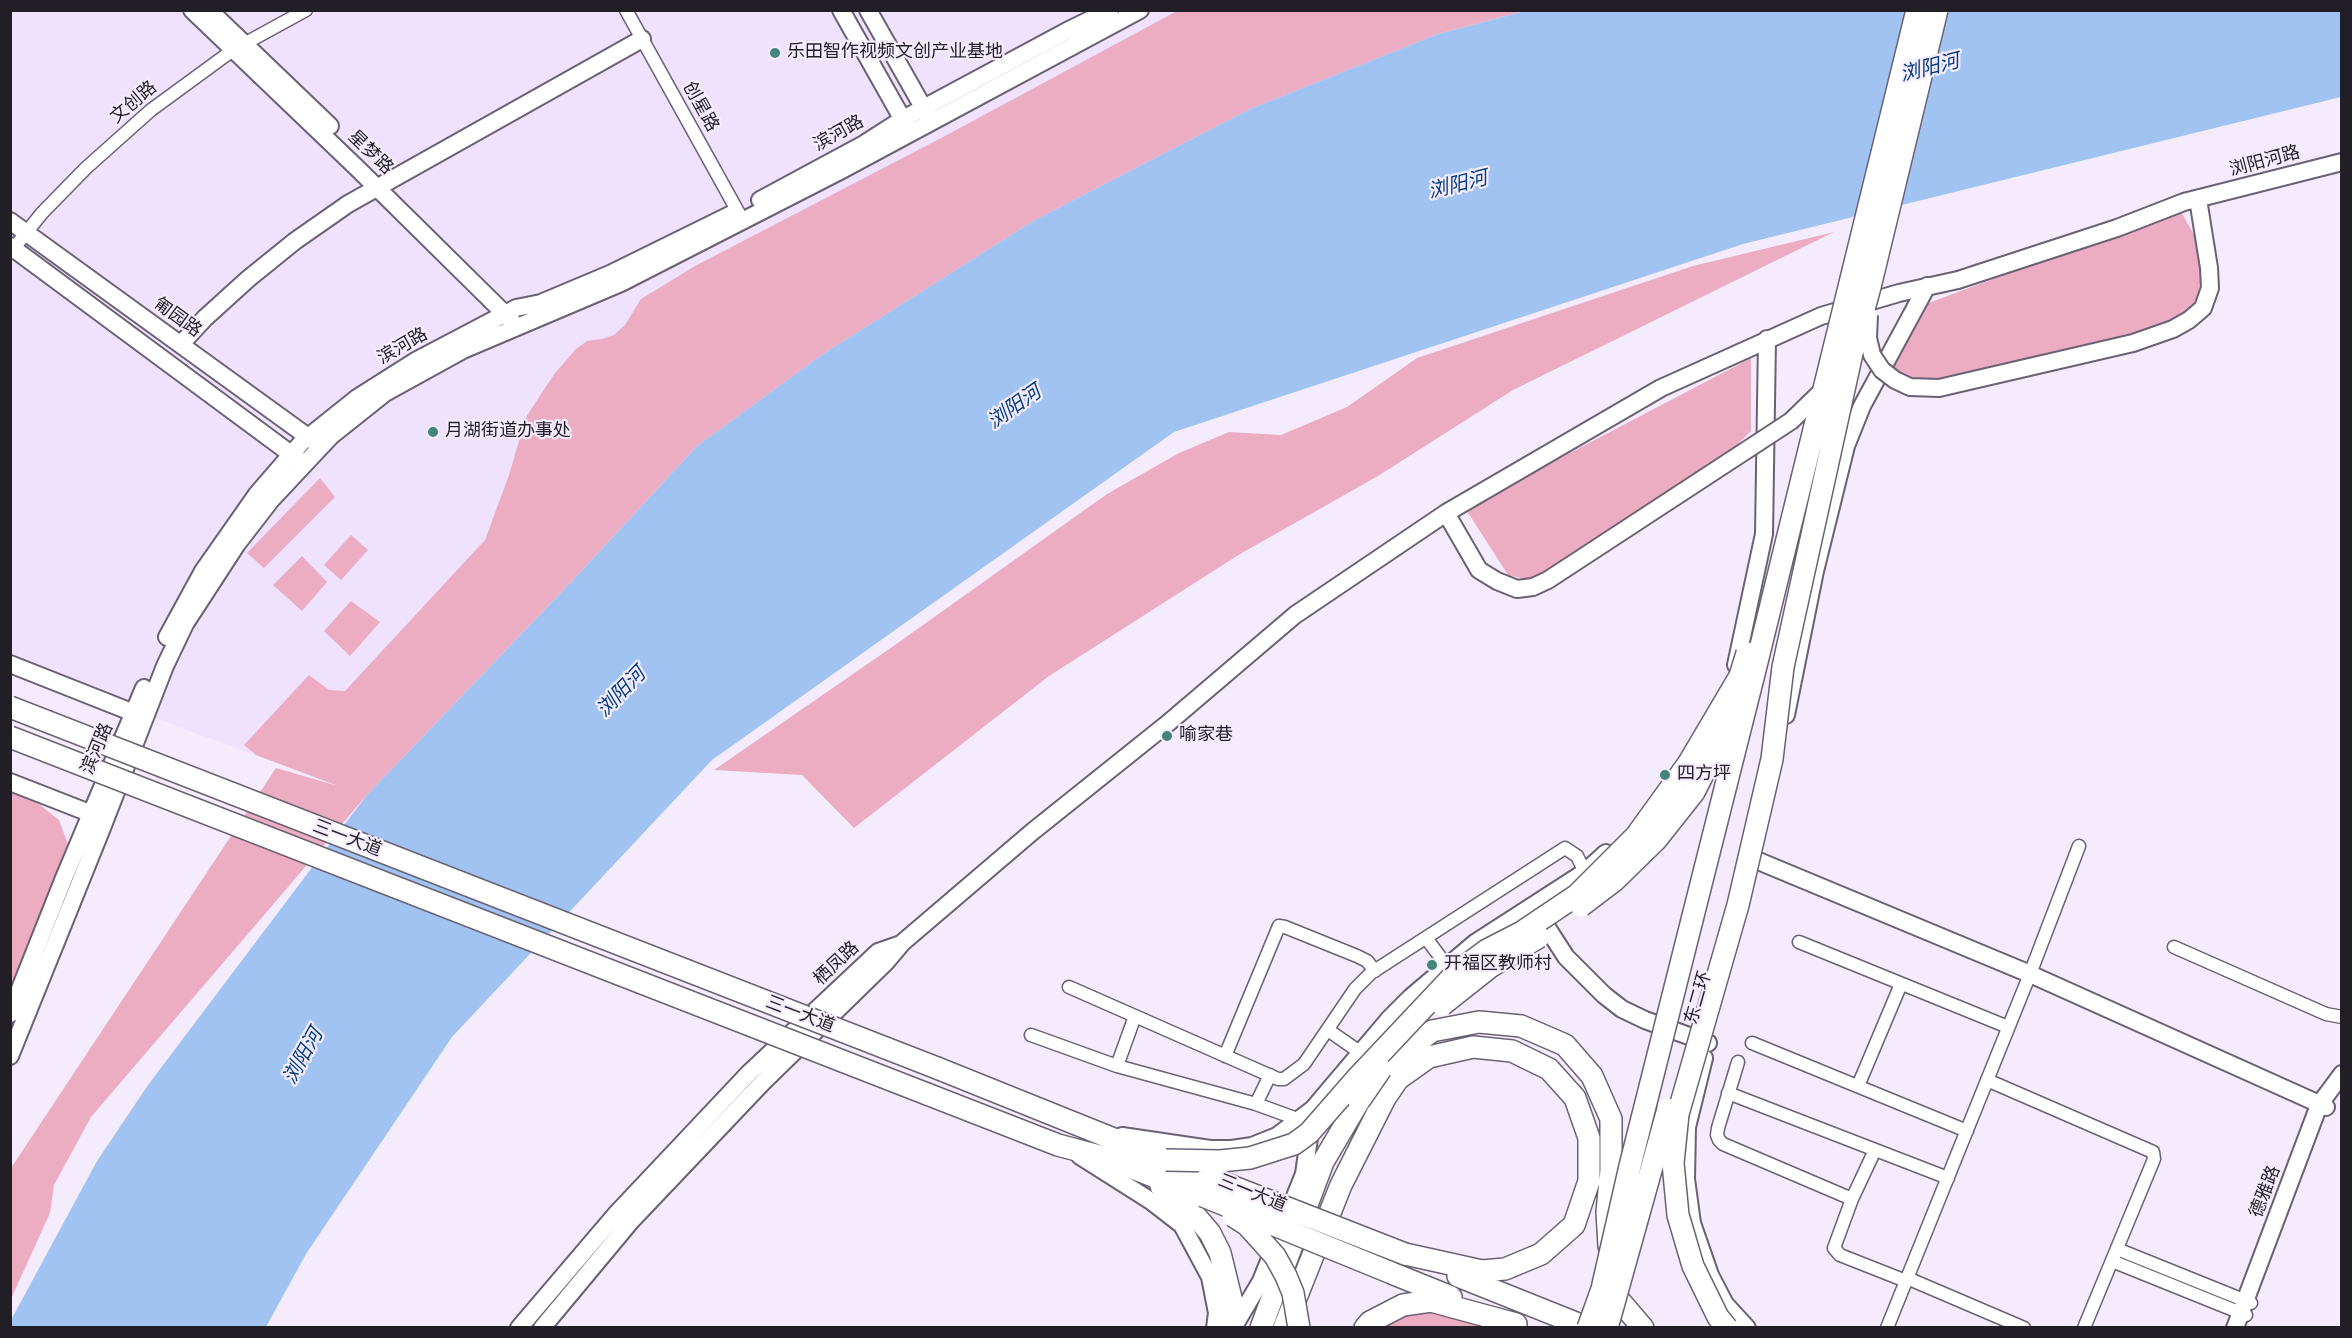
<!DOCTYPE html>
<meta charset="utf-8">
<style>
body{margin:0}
#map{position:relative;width:2352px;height:1338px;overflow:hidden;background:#f4ecfd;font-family:"Titillium Web",sans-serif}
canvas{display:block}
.frame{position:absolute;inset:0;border:12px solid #211e25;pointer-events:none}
</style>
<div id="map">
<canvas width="2352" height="1338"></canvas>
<div class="frame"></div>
</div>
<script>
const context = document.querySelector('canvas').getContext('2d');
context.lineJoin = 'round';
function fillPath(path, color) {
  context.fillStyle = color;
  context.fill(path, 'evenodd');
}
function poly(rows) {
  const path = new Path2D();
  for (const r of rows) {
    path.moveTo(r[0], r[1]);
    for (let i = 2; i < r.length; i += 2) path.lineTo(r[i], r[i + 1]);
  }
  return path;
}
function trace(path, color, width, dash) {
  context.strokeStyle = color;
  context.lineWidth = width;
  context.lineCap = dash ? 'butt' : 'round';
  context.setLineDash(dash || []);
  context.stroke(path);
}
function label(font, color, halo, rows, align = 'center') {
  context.font = font + ' "Titillium Web","Noto Sans SC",sans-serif';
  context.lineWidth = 4.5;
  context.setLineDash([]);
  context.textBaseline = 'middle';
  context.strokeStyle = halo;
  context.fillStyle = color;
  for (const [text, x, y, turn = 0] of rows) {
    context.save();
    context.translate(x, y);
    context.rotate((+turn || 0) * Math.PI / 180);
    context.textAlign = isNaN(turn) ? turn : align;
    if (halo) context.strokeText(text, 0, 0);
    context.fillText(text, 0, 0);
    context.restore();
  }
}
fillPath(poly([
 [10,11,1525,11,1438,34,697,446,366,796,11,665]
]), '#efe2fe');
fillPath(poly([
 [1177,11,1525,11,1438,34,1250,109,1033,221,820,356,697,446,573,580,366,796,91,1117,54,1185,50,1213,11,1299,11,1168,276,768,338,786,256,755,244,745,309,675,329,690,345,691,485,540,509,475,526,417,555,373,576,349,587,341,602,339,614,335,625,325,641,299,695,266,945,136],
 [2180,210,2197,240,2205,282,2196,306,2184,316,2157,329,1941,383,1907,381,1891,368,1923,305],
 [1834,232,1513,390,1378,476,1240,554,1049,676,854,828,802,775,714,770,895,645,1107,494,1179,453,1229,432,1281,435,1347,407,1417,358,1693,266],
 [1751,358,1751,431,1735,447,1537,582,1508,575,1465,508],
 [320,478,335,497,264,568,247,553],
 [351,535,368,550,341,580,324,565],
 [302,556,327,582,302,611,273,585],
 [351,601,380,622,350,656,324,631],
 [11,782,59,820,73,858,11,1010],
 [1411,1296,1494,1328,1350,1328,1380,1305]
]), '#ecacc1');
fillPath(poly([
 [1525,11,2341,11,2341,97,1743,244,1174,432,712,760,452,1037,306,1254,266,1327,11,1328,11,1320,97,1161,148,1085,366,796,573,580,697,446,820,356,1033,221,1250,109,1438,34]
]), '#a1c3f2');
const street = poly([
 [626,10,742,219],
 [10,253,42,213,86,168,151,110,233,50,306,10],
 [1426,938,1447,966],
 [1799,942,2008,1027],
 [2174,947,2326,1014,2342,1017],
 [1069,987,1278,1079,1284,1079,1304,1064,1355,989,1371,973,1565,848,1577,856,1585,872],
 [1328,1030,1361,1053],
 [1031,1035,1117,1066,1256,1104,1300,1120],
 [1752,1043,1967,1131],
 [1225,1056,1279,926,1285,927,1357,956,1367,961,1375,971],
 [1738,1062,1718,1128,1717,1135,1719,1140,1723,1144,1852,1199],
 [1117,1066,1135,1016],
 [1987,1080,2153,1152,2154,1159,2084,1328],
 [1858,1086,1901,984],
 [1728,1093,1948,1178],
 [1256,1104,1270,1075],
 [1875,1150,1852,1199,1834,1248,1840,1255,1906,1281],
 [2117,1249,2251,1303],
 [2112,1261,2246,1315],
 [1907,1278,2024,1328],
 [1887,1328,2030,974,2079,846]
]);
const secondary = poly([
 [192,10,357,168,512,321],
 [209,10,330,126],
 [841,10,907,127],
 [868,10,928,116],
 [2198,199,2209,268],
 [760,200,864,144,903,119,1067,31,1110,10],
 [10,221,315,442],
 [10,246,299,460],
 [181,344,205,318,248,279,295,241,348,204,642,39],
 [1446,513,1468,551],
 [167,637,203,571,257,494,302,442,357,398,417,360,516,308,541,303,610,274,734,213],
 [10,664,144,717],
 [1736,665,1764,534,1767,339],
 [1786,715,1815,571,1846,446,1862,406,1927,286],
 [10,782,92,814],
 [1756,860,2030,974,2326,1107],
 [1535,909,1566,957,1604,995,1622,1009,1645,1020,1708,1043],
 [10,1014,64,878,144,688],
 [10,1056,102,828,165,666,185,624,237,544,271,500,331,436,385,393,463,350,621,283,840,171,1140,10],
 [1704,1058,1687,1127,1686,1179,1692,1223,1710,1275,1725,1304,1747,1328],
 [1122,1136,1210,1149,1232,1149,1252,1146,1277,1136,1313,1109,1390,1018,1411,997,1475,943,1585,872,1606,853],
 [1080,1156,1151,1201,1182,1225,1210,1277,1217,1313,1215,1328],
 [519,1328,617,1213,749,1073,878,952,901,944],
 [542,1328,631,1221,763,1082,886,962,902,943,1032,832,1167,724,1295,615,1446,513,1661,388,1821,316,1899,293,1958,280,2117,228,2184,202,2342,162],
 [1233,1328,1261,1281,1304,1174,1311,1124],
 [2235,1328,2319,1105,2342,1074]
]);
const highway = poly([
 [937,1068,1208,1177],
 [1374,1076,1432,1031,1479,1022,1521,1026,1565,1045,1592,1076,1611,1119,1611,1170,1607,1212,1609,1246],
 [927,1094,1058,1145,1110,1159,1203,1196],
 [1161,1186,1193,1213,1210,1233,1220,1253,1232,1302,1230,1328],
 [1394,1274,1451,1297],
 [1458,1276,1588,1328],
 [1612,1283,1613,1293,1643,1328],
 [1261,1328,1323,1162,1359,1101],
 [1284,1328,1341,1185,1385,1098,1398,1079,1429,1057,1473,1047,1512,1051,1549,1069,1575,1098,1589,1138,1589,1181,1574,1225,1541,1254,1505,1269,1482,1271,1405,1254],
 [1365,1328,1370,1322,1403,1305,1431,1301,1516,1324]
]);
trace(street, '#6a6173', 15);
trace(secondary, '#6a6173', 20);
trace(highway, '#6a6173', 24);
trace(street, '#fff', 12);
trace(secondary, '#fff', 16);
trace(highway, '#fff', 21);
const secondaryBridge = poly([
 [1869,315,1868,338,1872,355,1882,370,1895,380,1910,387,1939,388,2133,343,2173,329,2189,320,2203,308,2210,288,2209,268],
 [1468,551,1479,570,1497,581,1517,589,1533,587,1548,580,1791,421,1823,390]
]);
const highwayBridge = poly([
 [10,707,937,1068],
 [10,737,927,1094],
 [1581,906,1614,881,1656,840,1694,792,1736,709],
 [1442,1005,1490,967,1539,937],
 [1359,1101,1381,1069],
 [1166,1160,1220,1161,1250,1158,1294,1144,1309,1133,1358,1077,1456,973,1487,950,1522,932,1577,895,1636,836,1688,764,1740,676,1747,653],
 [1208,1177,1405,1254],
 [1203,1196,1394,1274],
 [1233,1216,1247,1225,1275,1256,1286,1276,1293,1293,1299,1328],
 [1588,1328,1602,1289,1630,1166,1754,674,1917,10],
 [1607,1328,1668,1109],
 [1727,1328,1718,1317,1693,1266,1678,1215,1673,1163,1678,1114,1738,905,1772,759,1783,667,1852,353,1870,287,1937,10]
]);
trace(secondaryBridge, '#6a6173', 20, []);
trace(highwayBridge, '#6a6173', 24, []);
trace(secondaryBridge, '#fff', 16);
trace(highwayBridge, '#fff', 21);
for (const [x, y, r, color] of [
 [775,53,6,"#428679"],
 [433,432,6,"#428679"],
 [1167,736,6,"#428679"],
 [1665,775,6,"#428679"],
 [1432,965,6,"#428679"]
]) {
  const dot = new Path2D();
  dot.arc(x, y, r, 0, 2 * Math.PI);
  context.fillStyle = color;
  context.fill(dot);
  trace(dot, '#f4ecfd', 2);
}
label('18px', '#211e25', '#f4ecfd', [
 ["乐田智作视频文创产业基地",787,53],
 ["月湖街道办事处",445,432],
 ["喻家巷",1179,736],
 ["四方坪",1677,775],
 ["开福区教师村",1444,965]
], 'left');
label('18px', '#211e25', '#f4ecfd', [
 ["文创路",134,103,-40],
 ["创星路",700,107,61],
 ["滨河路",839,134,-29],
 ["星梦路",370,153,44],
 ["浏阳河路",2265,162,-15],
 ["匍园路",177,318,36],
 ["滨河路",403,347,-30],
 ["滨河路",98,749,-67],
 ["三一大道",347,839,21],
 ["栖凤路",837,964,-43],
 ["东二环",1699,998,-74],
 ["三一大道",800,1015,21],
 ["德雅路",2266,1192,-69],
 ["三一大道",1252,1194,22]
]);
label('italic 20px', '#023d80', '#f4ecfd', [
 ["浏阳河",1930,69,-14],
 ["浏阳河",1458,186,-14],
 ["浏阳河",1015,408,-35],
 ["浏阳河",622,693,-46],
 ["浏阳河",304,1057,-61]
]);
</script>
